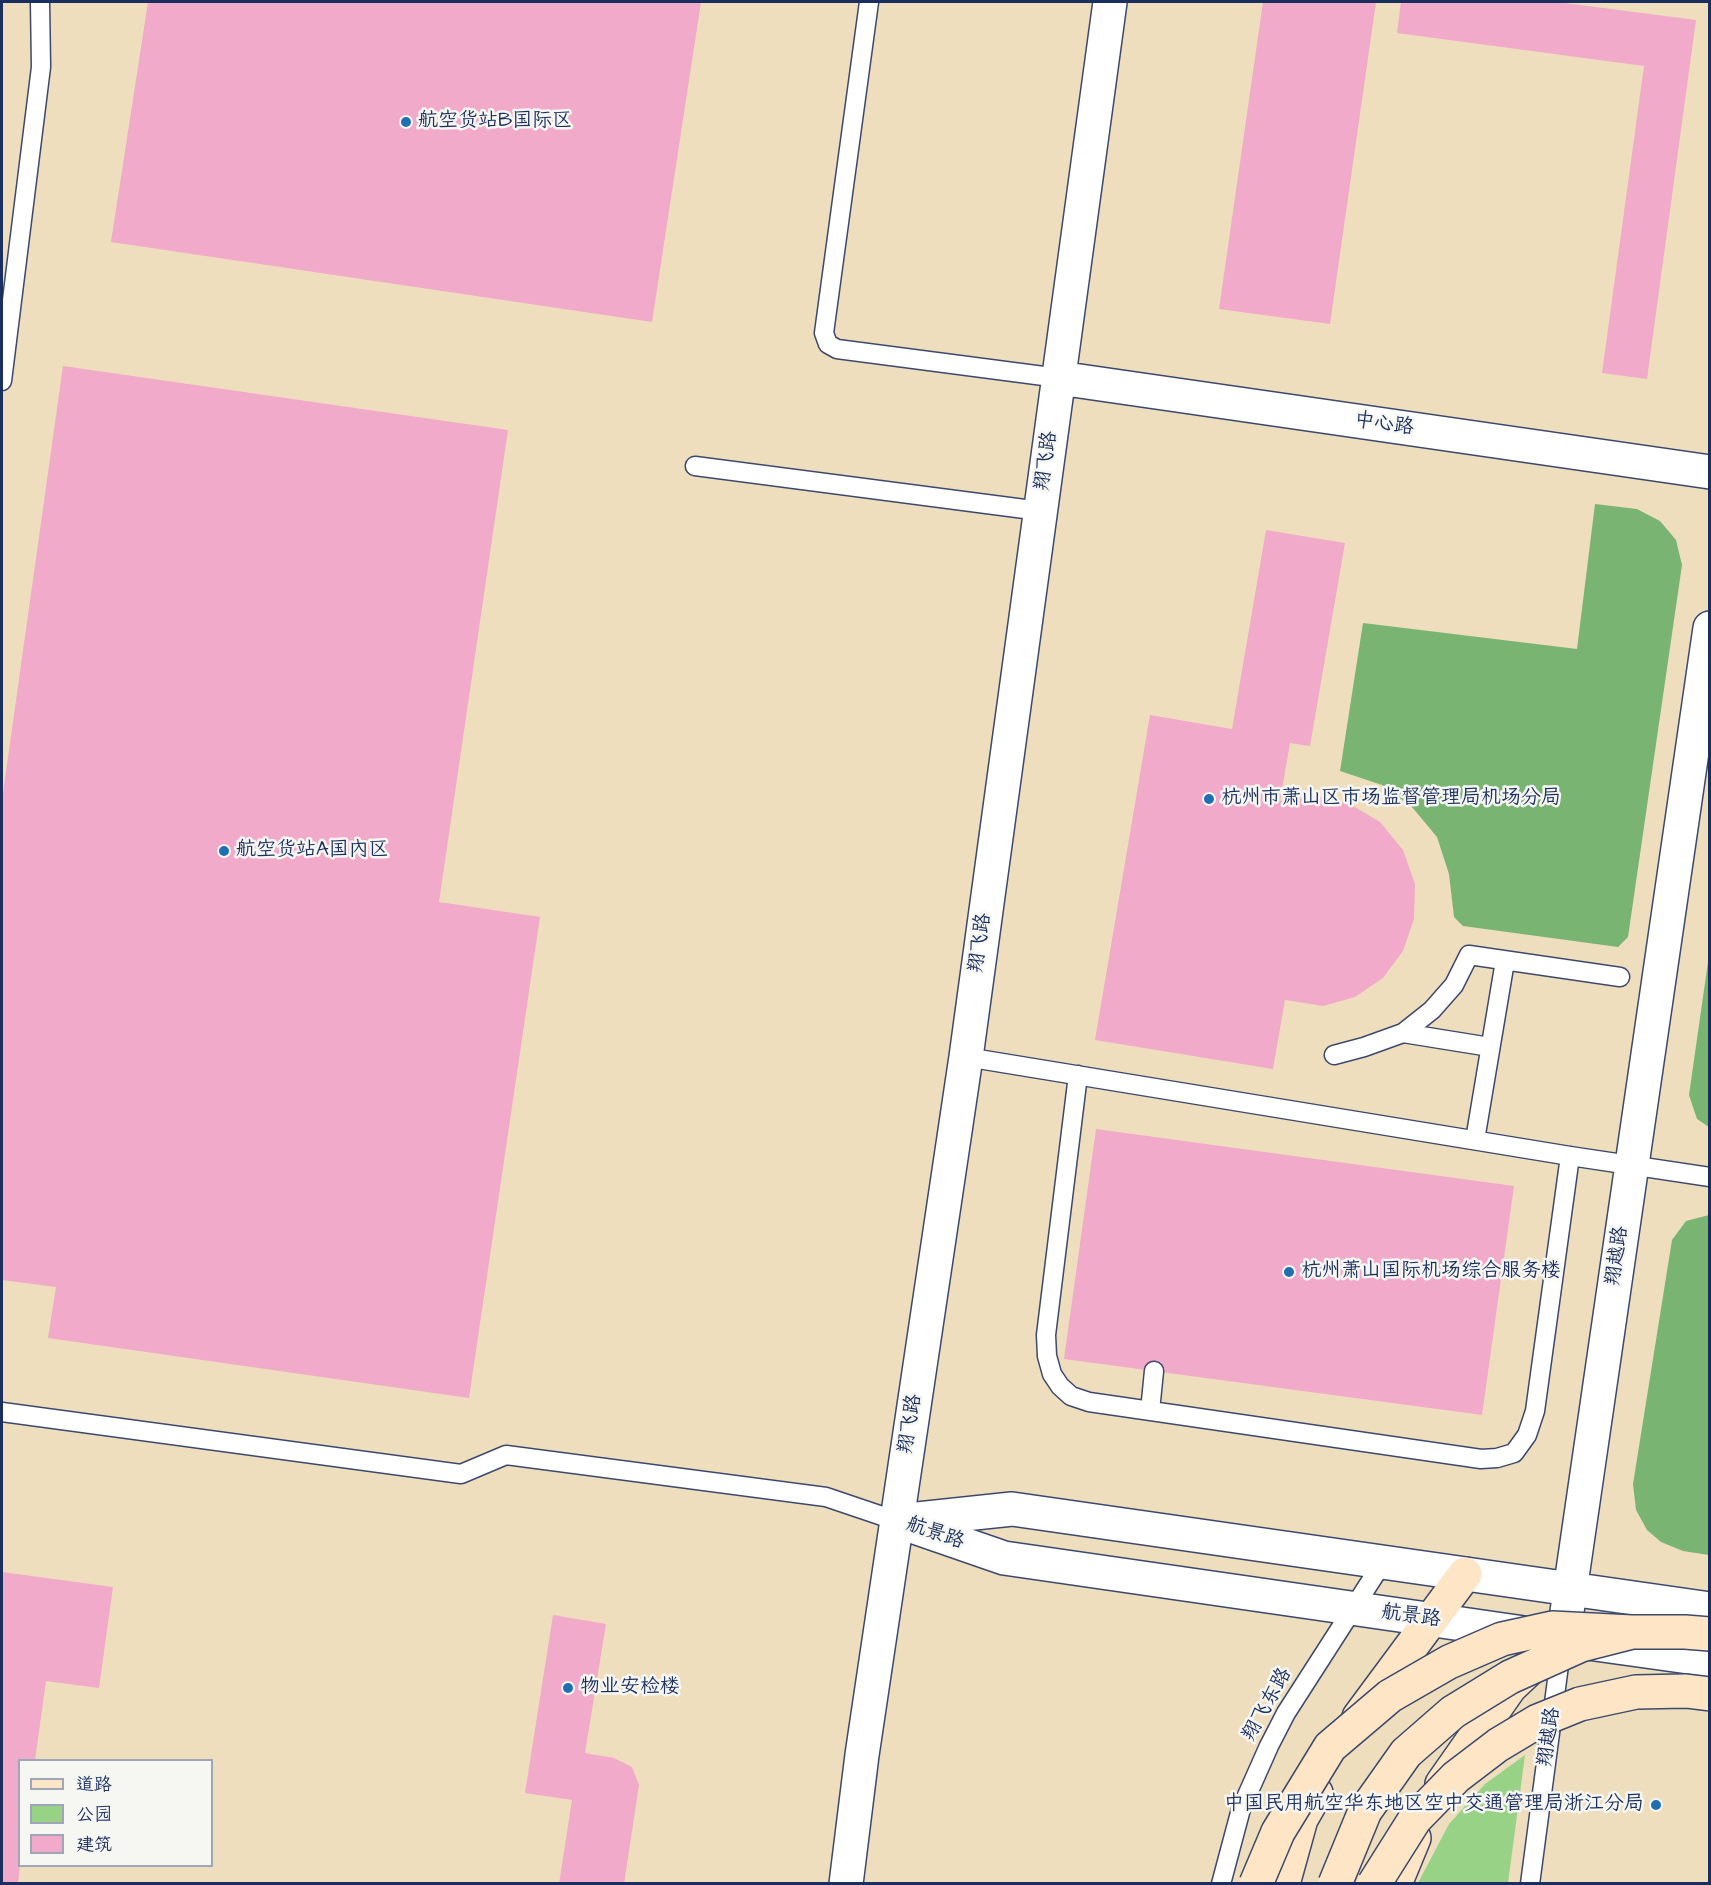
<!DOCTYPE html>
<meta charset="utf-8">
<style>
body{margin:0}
#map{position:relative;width:1711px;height:1885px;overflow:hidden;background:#eedebd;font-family:"Architects Daughter","LXGW WenKai TC",sans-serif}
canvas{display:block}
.frame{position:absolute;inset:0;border:3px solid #1b2f5e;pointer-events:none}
.legend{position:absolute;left:18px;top:1759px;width:195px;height:108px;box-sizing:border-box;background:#f6f6f2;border:2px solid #9ea6b7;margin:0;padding:8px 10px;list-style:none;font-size:18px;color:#1b2f5e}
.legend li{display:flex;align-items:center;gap:12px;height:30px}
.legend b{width:30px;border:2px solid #9ea6b7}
</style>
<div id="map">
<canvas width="1711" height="1885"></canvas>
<div class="frame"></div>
<ul class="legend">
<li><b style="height:8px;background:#fde5c5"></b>道路</li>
<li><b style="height:16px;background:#97d286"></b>公园</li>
<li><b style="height:16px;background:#f1aac9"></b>建筑</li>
</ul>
</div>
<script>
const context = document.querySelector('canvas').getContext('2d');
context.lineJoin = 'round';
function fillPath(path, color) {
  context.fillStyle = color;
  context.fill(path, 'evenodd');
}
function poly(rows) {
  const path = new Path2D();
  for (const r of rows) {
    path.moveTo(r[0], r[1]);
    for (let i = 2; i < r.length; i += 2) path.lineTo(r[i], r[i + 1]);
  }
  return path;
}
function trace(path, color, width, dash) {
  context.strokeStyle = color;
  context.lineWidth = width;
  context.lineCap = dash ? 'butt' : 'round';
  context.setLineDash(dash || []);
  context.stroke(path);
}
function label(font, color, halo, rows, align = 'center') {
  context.font = font + ' "Architects Daughter","LXGW WenKai TC",sans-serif';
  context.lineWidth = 5;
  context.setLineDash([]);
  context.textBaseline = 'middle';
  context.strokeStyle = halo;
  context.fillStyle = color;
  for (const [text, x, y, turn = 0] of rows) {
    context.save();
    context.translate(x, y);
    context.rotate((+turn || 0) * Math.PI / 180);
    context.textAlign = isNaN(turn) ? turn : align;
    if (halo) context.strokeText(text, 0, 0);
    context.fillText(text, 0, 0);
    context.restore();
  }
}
fillPath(poly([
 [1525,1755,1508,1883,1418,1883,1449,1824,1485,1784]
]), '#97d286');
fillPath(poly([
 [1595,504,1637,509,1660,521,1676,540,1682,565,1628,937,1618,947,1463,926,1454,917,1449,874,1437,837,1412,807,1382,785,1340,771,1363,623,1577,649],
 [1709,955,1709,1127,1697,1119,1689,1095],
 [1709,1215,1710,1215,1709,1555,1683,1551,1661,1542,1647,1530,1636,1510,1633,1484,1672,1240,1686,1221]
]), '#79b473');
fillPath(poly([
 [148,2,701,2,652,322,111,242],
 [1263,2,1376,2,1330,324,1219,309],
 [1401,2,1557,2,1696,20,1647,379,1602,373,1644,66,1397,33],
 [63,366,508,430,439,902,540,917,469,1398,48,1338,56,1287,2,1280,2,800],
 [1266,530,1345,543,1310,746,1290,743,1280,801,1316,796,1350,804,1380,822,1403,850,1415,884,1414,919,1403,951,1383,978,1355,997,1323,1006,1285,1000,1273,1069,1095,1040,1150,715,1232,729],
 [1096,1129,1514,1186,1482,1415,1064,1359],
 [2,1572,113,1587,99,1688,46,1681,35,1760,20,1760,20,1866,18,1884,2,1884],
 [553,1615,606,1624,585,1753,614,1758,632,1767,639,1785,624,1884,559,1884,572,1800,525,1793]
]), '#f1aac9');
const lane = poly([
 [869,2,824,333,828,344,837,349,1059,378],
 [2,381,41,67,40,2],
 [695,466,1040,511],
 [1403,1033,1490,1047],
 [1334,1055,1364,1047,1403,1033,1432,1010,1454,985,1469,955,1620,977],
 [966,1057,1570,1156,1710,1177],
 [1078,1075,1046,1335,1047,1356,1052,1374,1060,1386,1071,1396,1089,1402,1481,1459,1497,1458,1514,1453,1527,1435,1535,1411,1570,1156],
 [1475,1140,1505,961],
 [1150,1411,1154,1371],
 [2,1412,461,1474,506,1455,826,1497,897,1521],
 [1221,1884,1241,1809,1269,1746,1286,1713,1383,1562],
 [1530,1884,1561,1650]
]);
const street = poly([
 [1059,378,1710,472],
 [908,1520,1012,1509,1710,1609],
 [897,1521,1004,1558,1531,1634],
 [1563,1639,1710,628],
 [1588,1643,1710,1660],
 [846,1884,862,1755,966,1057,1110,2]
]);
const secondary = poly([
 [1359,1717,1465,1574],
 [1442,1784,1510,1687,1528,1670],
 [1283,1884,1301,1819,1316,1793],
 [1395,1884,1414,1838]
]);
trace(lane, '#3b496c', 21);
trace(street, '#3b496c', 36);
trace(secondary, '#3b496c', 36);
trace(lane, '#fff', 18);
trace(street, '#fff', 33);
trace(secondary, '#fde5c5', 33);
const secondaryBridge = poly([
 [1256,1884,1278,1832,1330,1747,1390,1696,1449,1662,1502,1639,1552,1628,1632,1632],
 [1335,1884,1365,1811,1406,1753,1453,1712,1510,1677,1581,1645,1632,1632,1685,1632,1710,1634],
 [1374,1884,1415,1819,1456,1777,1498,1745,1538,1721,1580,1704,1636,1692,1686,1691,1710,1694]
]);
trace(secondaryBridge, '#3b496c', 36, []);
trace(secondaryBridge, '#fde5c5', 33);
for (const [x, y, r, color] of [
 [406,122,6,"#1f6fb2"],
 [1209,799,6,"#1f6fb2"],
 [224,851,6,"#1f6fb2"],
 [1289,1272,6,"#1f6fb2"],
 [568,1688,6,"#1f6fb2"],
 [1656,1805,6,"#1f6fb2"]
]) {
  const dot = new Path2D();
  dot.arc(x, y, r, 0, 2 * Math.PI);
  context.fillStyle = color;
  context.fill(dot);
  trace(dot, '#f6f6f2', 2);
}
label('20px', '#1b2f5e', '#f6f6f2', [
 ["航空货站B国际区",418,122],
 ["杭州市萧山区市场监督管理局机场分局",1221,799],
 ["航空货站A国内区",236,851],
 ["杭州萧山国际机场综合服务楼",1301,1272],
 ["物业安检楼",580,1688],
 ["中国民用航空华东地区空中交通管理局浙江分局",1644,1805,"right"]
], 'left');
label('20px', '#1b2f5e', '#f6f6f2', [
 ["中心路",1384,425,8],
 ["翔飞路",1047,461,-82],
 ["翔飞路",981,943,-82],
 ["翔越路",1618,1256,-82],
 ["翔飞路",911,1424,-81],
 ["航景路",935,1534,19],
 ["航景路",1411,1617,8],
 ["翔飞东路",1268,1705,-61],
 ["翔越路",1550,1737,-82]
]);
</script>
